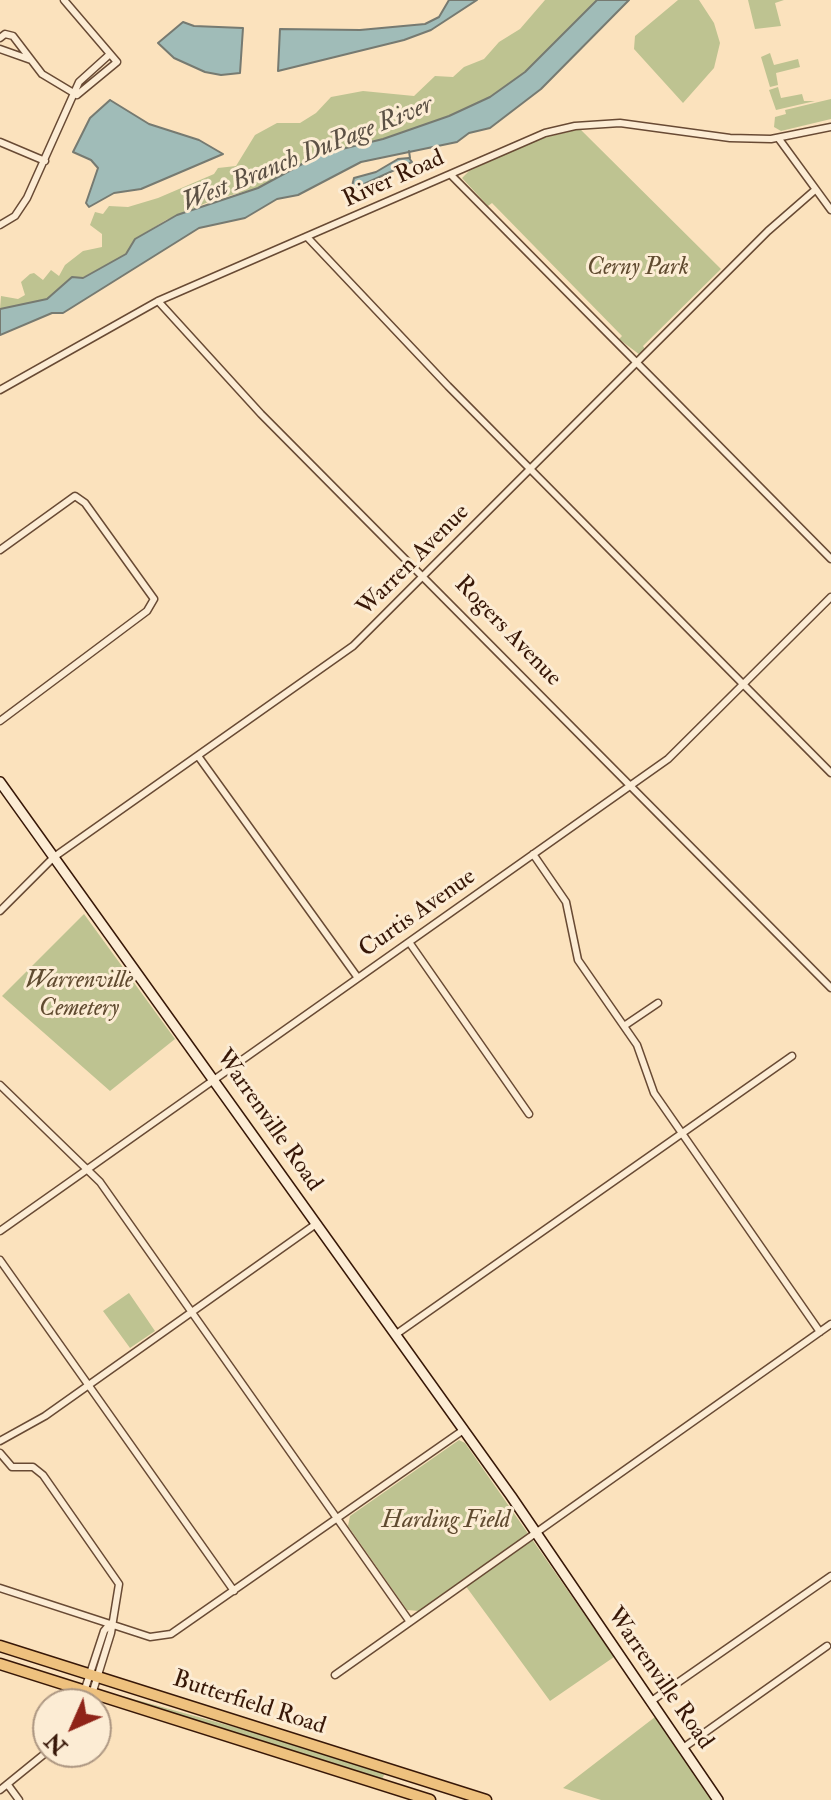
<!DOCTYPE html>
<style>
body{margin:0}
#map{position:relative;width:831px;height:1800px;overflow:hidden;background:#fbe2bd;font-family:"IM FELL Double Pica",serif}
canvas{display:block}
.north{position:absolute;left:32px;top:1688px;width:80px;height:80px;box-sizing:border-box;background:#fcecd4;border:2px solid #ad9782;border-radius:50%;rotate:225deg;font-size:22px;font-weight:700;line-height:32px;text-align:center;color:#371707}
.north::after{content:'';display:block;margin:auto;width:28px;height:36px;background:#8f2418;clip-path:polygon(50% 0,100% 100%,50% 72%,0 100%)}
</style>
<div id="map">
<canvas width="831" height="1800"></canvas>
<div class="north">N</div>
</div>
<script>
const context = document.querySelector('canvas').getContext('2d');
context.lineJoin = 'round';
function fillPath(path, color) {
  context.fillStyle = color;
  context.fill(path, 'evenodd');
}
function poly(rows) {
  const path = new Path2D();
  for (const r of rows) {
    path.moveTo(r[0], r[1]);
    for (let i = 2; i < r.length; i += 2) path.lineTo(r[i], r[i + 1]);
  }
  return path;
}
function trace(path, color, width, dash) {
  context.strokeStyle = color;
  context.lineWidth = width;
  context.lineCap = dash ? 'butt' : 'round';
  context.setLineDash(dash || []);
  context.stroke(path);
}
function label(font, color, halo, rows, align = 'center') {
  context.font = font + ' "IM FELL Double Pica",serif';
  context.lineWidth = 6;
  context.setLineDash([]);
  context.textBaseline = 'middle';
  context.strokeStyle = halo;
  context.fillStyle = color;
  for (const [text, x, y, turn = 0] of rows) {
    context.save();
    context.translate(x, y);
    context.rotate((+turn || 0) * Math.PI / 180);
    context.textAlign = isNaN(turn) ? turn : align;
    if (halo) context.strokeText(text, 0, 0);
    context.fillText(text, 0, 0);
    context.restore();
  }
}
fillPath(poly([
 [545,0,597,0,525,72,490,97,449,116,383,139,305,158,304,163,258,188,213,200,166,220,135,239,126,254,82,278,72,277,47,299,0,309,1,296,18,299,25,295,21,282,30,274,34,273,43,280,51,270,59,276,65,265,83,251,102,247,102,234,90,225,95,212,103,214,109,206,128,207,158,198,214,174,218,168,236,166,255,135,277,123,300,123,316,113,331,97,363,91,414,96,435,76,453,77,464,67,484,59,499,42,520,29],
 [678,0,699,0,714,23,720,43,714,68,683,103,634,49,635,36],
 [748,0,784,0,775,3,781,26,755,29],
 [770,53,774,65,798,59,800,67,776,73,778,85,770,87,761,57],
 [778,87,781,98,802,94,804,101,815,101,776,110,769,90],
 [831,99,831,119,781,131,774,127,775,117,786,114,785,110],
 [580,129,721,269,643,346,646,351,640,355,619,339,622,336,492,203,488,206,462,178,469,171,536,140],
 [84,914,175,1039,110,1091,2,996],
 [129,1293,155,1331,130,1348,103,1311],
 [459,1440,465,1443,614,1657,550,1701,462,1581,419,1611,407,1610,348,1526,350,1516],
 [115,1694,278,1739,385,1772,382,1780],
 [655,1717,712,1800,601,1800,563,1788]
]), '#bec391');
const water = poly([
 [449,0,477,0,431,30,404,40,278,71,280,29,360,30,425,24,439,17,449,0],
 [597,0,629,0,541,89,490,128,469,133,457,142,361,162,298,195,277,199,245,218,199,228,63,313,52,313,0,335,0,309,47,299,72,277,83,278,126,254,135,239,177,215,258,188,304,163,305,158,383,139,449,116,490,97,525,72,597,0],
 [183,22,194,26,243,28,240,73,221,75,205,72,174,58,158,43,183,22],
 [110,100,149,124,199,140,223,154,141,189,114,193,89,207,86,203,98,168,91,160,73,152,90,118,110,100],
 [398,159,409,158,412,162,351,190,354,178,376,172,398,159]
]);
fillPath(water, '#a0bcb8');
trace(water, '#767a71', 2);
trace(poly([
 [409,151,410,158]
]), '#767a71', 2);
const street = poly([
 [64,0,117,62,77,95],
 [0,38,5,34,13,36,42,74,77,95],
 [0,49,31,60],
 [779,139,831,210],
 [0,142,45,161],
 [451,175,831,559],
 [0,225,15,216,27,198,79,82,110,54],
 [308,238,448,386,831,773],
 [158,301,261,414,831,988],
 [0,390,158,301,545,133,575,126,620,123,730,138,771,139,831,127],
 [0,550,75,496,85,503,154,599,147,611,0,721],
 [198,756,358,978],
 [533,854,566,902,578,960,637,1045,654,1093,820,1332],
 [0,911,54,857,353,646,768,231,815,190],
 [409,942,529,1114],
 [624,1026,658,1003],
 [0,1085,100,1182,410,1622],
 [0,1231,668,759,831,597],
 [0,1260,234,1591],
 [395,1335,792,1056],
 [0,1441,45,1416,316,1224],
 [0,1453,12,1467,33,1467,43,1475,119,1584,111,1633,89,1704],
 [0,1588,150,1637,171,1634,462,1431],
 [335,1675,831,1324],
 [650,1702,831,1576],
 [80,1704,104,1631,110,1624],
 [683,1748,827,1646],
 [8,1785,19,1800],
 [0,1790,48,1751]
]);
const secondary = poly([
 [0,782,511,1496,718,1800]
]);
const primary = poly([
 [0,1646,486,1800],
 [0,1664,430,1800]
]);
trace(street, '#684a34', 9);
trace(secondary, '#371707', 12);
trace(primary, '#371707', 13);
trace(street, '#fcecd4', 6);
trace(secondary, '#fcecd4', 9);
trace(primary, '#eec17e', 10);
label('24px', '#371707', '#fcecd4', [
 ["River Road",394,180,-24],
 ["Warren Avenue",414,561,-45],
 ["Rogers Avenue",507,632,46],
 ["Curtis Avenue",418,914,-35],
 ["Warrenville Road",268,1121,55],
 ["Warrenville Road",659,1679,55],
 ["Butterfield Road",249,1704,18]
]);
label('italic 24px', '#604b30', '#fcecd4', [
 ["Cerny Park",638,269],
 ["Warrenville",79,982],
 ["Cemetery",79,1010],
 ["Harding Field",446,1522]
]);
label('italic 26px', '#5c5145', '#fcecd4', [
 ["West Branch DuPage River",308,155,-22]
]);
</script>
